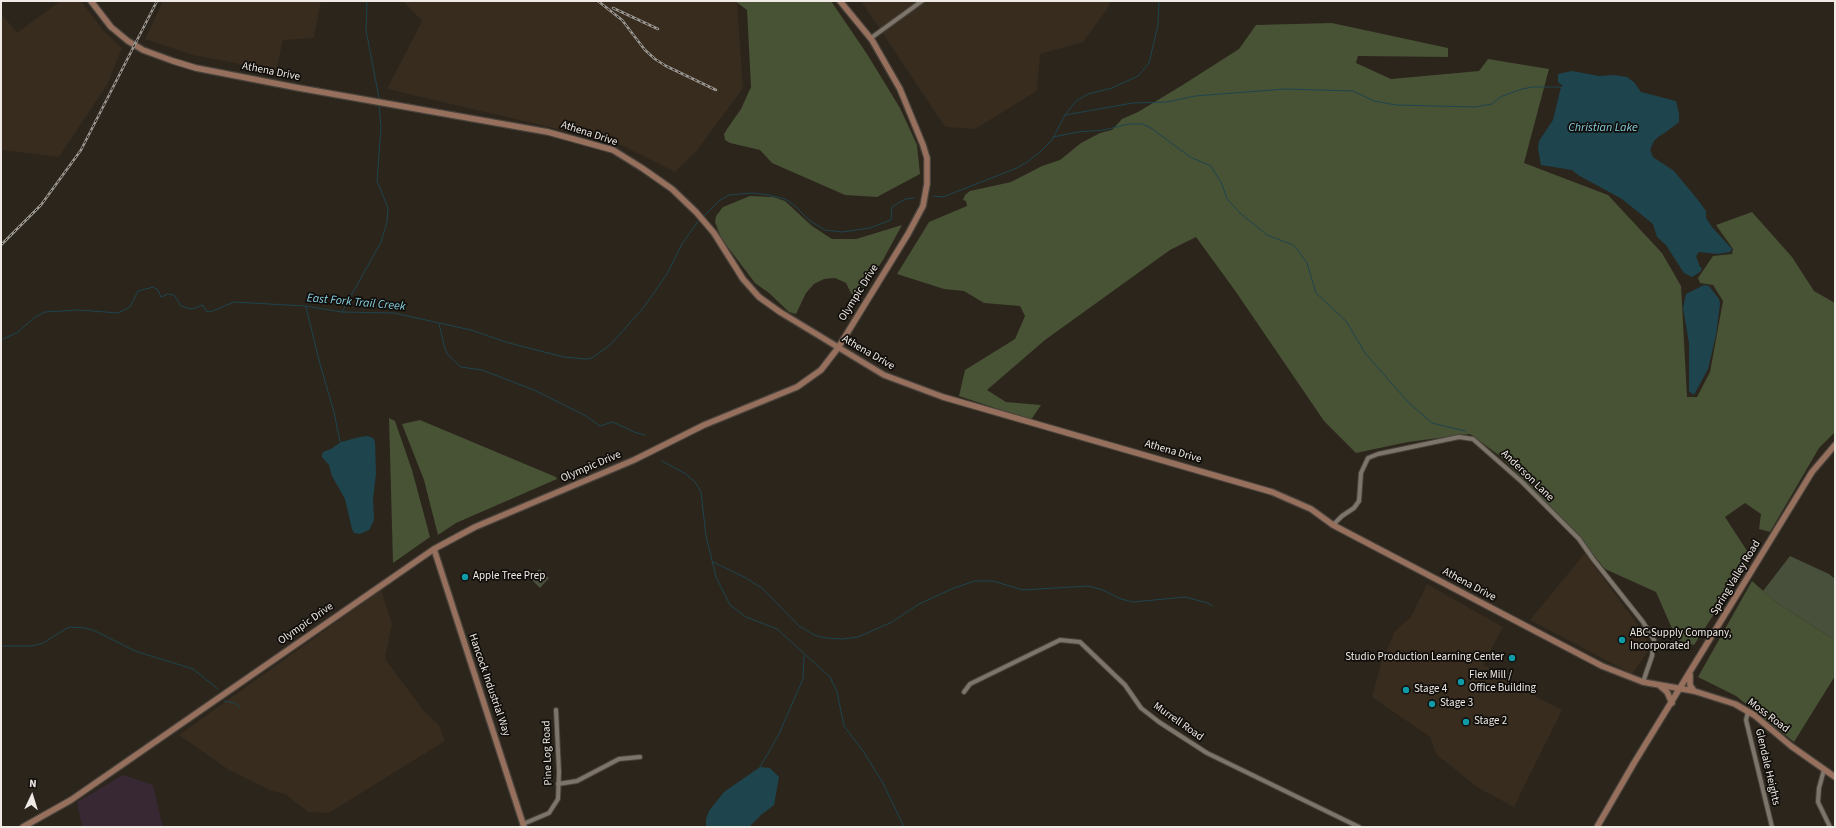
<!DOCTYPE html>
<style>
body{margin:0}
#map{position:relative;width:1836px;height:828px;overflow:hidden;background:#2b251c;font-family:"Source Sans 3",sans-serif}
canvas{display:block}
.frame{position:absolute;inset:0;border:2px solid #efeae5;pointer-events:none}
.north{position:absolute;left:12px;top:776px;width:40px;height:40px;-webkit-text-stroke:3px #110e0b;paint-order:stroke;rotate:4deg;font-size:11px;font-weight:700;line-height:16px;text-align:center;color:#efeae5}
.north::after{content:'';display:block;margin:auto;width:14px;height:18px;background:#efeae5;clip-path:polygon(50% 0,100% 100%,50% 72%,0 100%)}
</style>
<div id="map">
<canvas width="1836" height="828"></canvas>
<div class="frame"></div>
<div class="north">N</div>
</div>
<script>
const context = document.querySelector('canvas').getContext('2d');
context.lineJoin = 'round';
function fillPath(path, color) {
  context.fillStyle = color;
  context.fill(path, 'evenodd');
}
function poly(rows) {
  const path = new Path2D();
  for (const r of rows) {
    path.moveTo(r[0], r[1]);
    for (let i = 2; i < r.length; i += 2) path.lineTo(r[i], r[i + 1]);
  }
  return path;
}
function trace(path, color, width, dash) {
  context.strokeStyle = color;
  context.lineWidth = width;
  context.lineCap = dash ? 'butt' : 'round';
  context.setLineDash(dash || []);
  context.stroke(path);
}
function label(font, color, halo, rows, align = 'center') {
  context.font = font + ' "Source Sans 3",sans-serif';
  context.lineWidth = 3.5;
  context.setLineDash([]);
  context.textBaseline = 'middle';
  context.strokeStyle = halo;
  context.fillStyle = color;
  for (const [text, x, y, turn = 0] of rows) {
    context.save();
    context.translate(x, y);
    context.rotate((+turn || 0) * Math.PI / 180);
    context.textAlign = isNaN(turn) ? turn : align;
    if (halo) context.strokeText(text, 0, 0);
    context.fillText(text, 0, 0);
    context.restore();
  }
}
fillPath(poly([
 [123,775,153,785,163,827,82,827,77,802]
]), '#372833');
fillPath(poly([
 [60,1,81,1,103,30,122,48,107,85,59,157,1,150,1,13,17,33],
 [163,1,321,1,314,38,283,40,276,71,193,55,145,39],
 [403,1,734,1,737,2,743,88,696,152,675,172,617,143,387,89,422,21],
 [861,1,1111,1,1108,8,1083,42,1040,54,1037,91,975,129,945,127],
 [1585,553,1646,636,1649,650,1632,674,1530,620],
 [1427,584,1503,627,1483,665,1536,693,1535,696,1562,710,1514,807,1477,787,1436,754,1430,737,1372,697,1381,663,1395,631,1411,617],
 [381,590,392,624,385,659,424,711,439,725,445,741,329,813,308,812,285,794,272,791,229,770,179,735]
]), '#372c1e');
fillPath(poly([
 [1790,556,1829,574,1835,579,1835,640,1777,603,1763,591],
 [539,569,549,578,540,588,531,579]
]), '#484f3b');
fillPath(poly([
 [735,1,831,1,867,54,900,108,917,145,920,174,877,197,845,195,772,163,760,150,730,143,725,140,724,134,727,129,741,109,751,87,747,10],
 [1332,23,1448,48,1448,57,1358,56,1356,63,1391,79,1479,71,1488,59,1549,69,1524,163,1608,195,1662,253,1681,286,1687,397,1697,397,1710,372,1723,301,1713,285,1700,283,1698,278,1713,256,1732,254,1733,249,1716,225,1752,212,1792,257,1814,291,1835,303,1835,432,1819,448,1770,532,1759,529,1761,514,1745,503,1725,517,1751,557,1694,645,1677,640,1656,592,1605,569,1571,528,1500,456,1470,434,1408,442,1356,453,1324,421,1236,292,1196,237,1170,250,1045,340,987,390,1006,402,1041,405,1031,420,959,396,965,370,1015,339,1025,316,1020,306,984,303,964,291,944,289,897,274,929,222,967,206,966,201,963,200,965,195,970,191,1011,182,1042,166,1060,160,1081,143,1100,133,1112,130,1122,119,1138,112,1181,86,1239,49,1256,25],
 [750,196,773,197,785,201,812,226,832,239,856,239,902,225,883,260,860,294,855,297,851,293,846,283,835,278,824,279,814,284,806,293,796,314,789,312,769,293,755,283,721,238,715,222,716,216,723,207],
 [389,418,395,421,412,470,430,537,393,563],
 [420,420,556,477,557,479,456,523,438,535,424,480,402,424],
 [1752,581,1777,603,1835,640,1835,676,1794,742,1736,696,1698,677]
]), '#485235');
fillPath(poly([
 [1572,71,1599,76,1614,75,1627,77,1634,82,1641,92,1676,101,1679,114,1679,122,1666,132,1658,137,1654,141,1650,150,1653,157,1674,171,1698,200,1706,211,1706,218,1712,227,1732,249,1730,252,1718,254,1699,252,1696,256,1700,267,1702,268,1700,272,1692,277,1684,273,1666,245,1657,237,1653,224,1622,199,1578,175,1572,170,1541,165,1538,149,1539,141,1553,120,1561,87,1563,86,1558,82,1558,74],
 [1704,285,1709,286,1719,299,1720,304,1716,335,1708,369,1694,395,1689,391,1689,343,1683,308,1686,294],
 [368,436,373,438,375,442,376,474,373,499,374,520,369,530,360,534,354,533,352,529,345,499,332,476,329,465,322,457,322,455,323,452,331,449,341,442,360,437],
 [760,767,770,768,779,777,774,805,761,815,749,827,706,827,706,819,709,811,724,792]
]), '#1e454e');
trace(poly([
 [367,1,366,30,379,98],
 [1065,115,1133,103,1167,102,1195,96,1285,89,1353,91,1374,101,1396,105,1475,107,1492,104,1500,97,1522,89,1533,87,1561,87],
 [1053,137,1078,132,1104,130,1128,124,1142,124,1151,128,1190,157,1211,166,1222,184,1227,199,1241,214,1267,235,1293,245,1297,249,1307,263,1316,293,1346,321,1365,353,1408,402,1432,423,1465,431],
 [933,196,943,197,1017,168,1027,162,1040,152,1052,140,1065,115,1076,101,1088,94,1112,88,1138,76,1149,63,1158,25,1159,1],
 [703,217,719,201,729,195,752,193,769,195,785,199,794,205,810,221,825,230,842,232,870,228,891,220,892,207,905,199,914,198],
 [306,307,320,364,334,412,340,442],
 [342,312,381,242,387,222,388,208,377,181,381,127,379,105],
 [439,324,445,349,448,355,461,367,482,370,534,390,586,416,600,426,613,422,634,432,645,435],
 [1,340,18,332,35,317,45,312,79,310,118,313,130,307,138,291,153,287,158,290,161,297,168,294,174,295,181,306,187,308,192,309,203,305,206,311,210,312,234,302,305,306,342,312,394,313,471,330,509,343,564,357,586,359,592,358,610,345,644,307,667,274,682,244,699,220],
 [662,461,686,474,695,482,701,492,706,536,716,577,730,605,746,617,777,629,830,677,837,692,844,726,863,751,883,783,904,827],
 [713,562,746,578,763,589,799,626,814,635,826,638,843,639,858,637,892,622,919,604,954,588,975,581,993,581,1023,590,1088,586,1103,590,1121,599,1133,602,1185,597,1208,603,1212,606],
 [1,646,32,646,43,643,69,627,85,628,95,631,135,651,193,669,218,689],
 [224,701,235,703,240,708],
 [760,767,778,736,803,679,804,656]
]), '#1e454e', 1);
const street = poly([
 [871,38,922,1],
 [1333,525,1342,516,1354,508,1359,501,1361,473,1368,458,1378,454,1459,437,1473,439,1522,482,1579,539,1593,559,1643,622,1654,640,1652,656,1643,682],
 [964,692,970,684,1060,640,1080,642,1125,685,1141,708,1159,722,1207,753,1359,827],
 [1748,712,1746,720,1772,827],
 [1824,770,1819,788,1818,802,1830,827],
 [558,784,577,781,619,759,640,757],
 [523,824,549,813,558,799,559,772,556,710]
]);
const secondary = poly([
 [91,1,111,27,128,41,143,50,173,61,196,68,299,88,548,132,613,150,642,168,672,189,696,212,714,233,743,279,759,297,780,312,884,375,943,397,1272,492,1311,509,1333,525,1602,666,1643,682,1694,691,1735,704,1754,715,1791,746,1835,777],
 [434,549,524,827],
 [1690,675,1690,685,1694,691],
 [1660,686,1667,692,1672,703],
 [23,827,71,800,434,549,475,527,634,460,704,425,797,387,821,370,838,348,908,234,923,206,927,184,927,158,923,145,900,89,872,40,840,1],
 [1597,827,1634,763,1812,472,1835,445]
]);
trace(street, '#49433c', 6);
trace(secondary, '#49433c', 8);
trace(street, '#7d756a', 4);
trace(secondary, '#97705d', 5.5);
const rail = poly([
 [598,1,622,20,645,50,655,59,666,66,716,90],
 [613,8,658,29],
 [1,245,41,205,81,150,157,1]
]);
trace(rail, '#9b968f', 2.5);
trace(rail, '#110e0b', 1, [3]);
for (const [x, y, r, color] of [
 [465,577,4,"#0f9aa8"],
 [1622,640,4,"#0f9aa8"],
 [1512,658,4,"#0f9aa8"],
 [1461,682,4,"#0f9aa8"],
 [1406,690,4,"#0f9aa8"],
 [1432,704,4,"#0f9aa8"],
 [1466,722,4,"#0f9aa8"]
]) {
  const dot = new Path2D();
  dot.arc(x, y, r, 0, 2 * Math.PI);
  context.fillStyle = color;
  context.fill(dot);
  trace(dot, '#110e0b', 1.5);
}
label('11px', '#efeae5', '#110e0b', [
 ["Athena Drive",271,72,11],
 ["Athena Drive",589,134,18],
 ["Olympic Drive",859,293,-58],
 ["Athena Drive",868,353,30],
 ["Athena Drive",1173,452,16],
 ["Olympic Drive",591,467,-23],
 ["Anderson Lane",1527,476,44],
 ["Spring Valley Road",1736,578,-59],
 ["Athena Drive",1469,585,28],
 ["Olympic Drive",306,624,-35],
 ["Hancock Industrial Way",489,685,71],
 ["Moss Road",1768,716,37],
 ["Murrell Road",1178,722,35],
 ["Pine Log Road",548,753,-92],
 ["Glendale Heights",1767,767,77]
]);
label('11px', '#efeae5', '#110e0b', [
 ["Apple Tree Prep",473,577],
 ["ABC Supply Company,",1630,634],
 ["Incorporated",1630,647],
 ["Studio Production Learning Center",1504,658,"right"],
 ["Flex Mill /",1469,676],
 ["Office Building",1469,689],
 ["Stage 4",1414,690],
 ["Stage 3",1440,704],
 ["Stage 2",1474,722]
], 'left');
label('italic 12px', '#85cedf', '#110e0b', [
 ["Christian Lake",1603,128],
 ["East Fork Trail Creek",356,303,5]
]);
</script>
